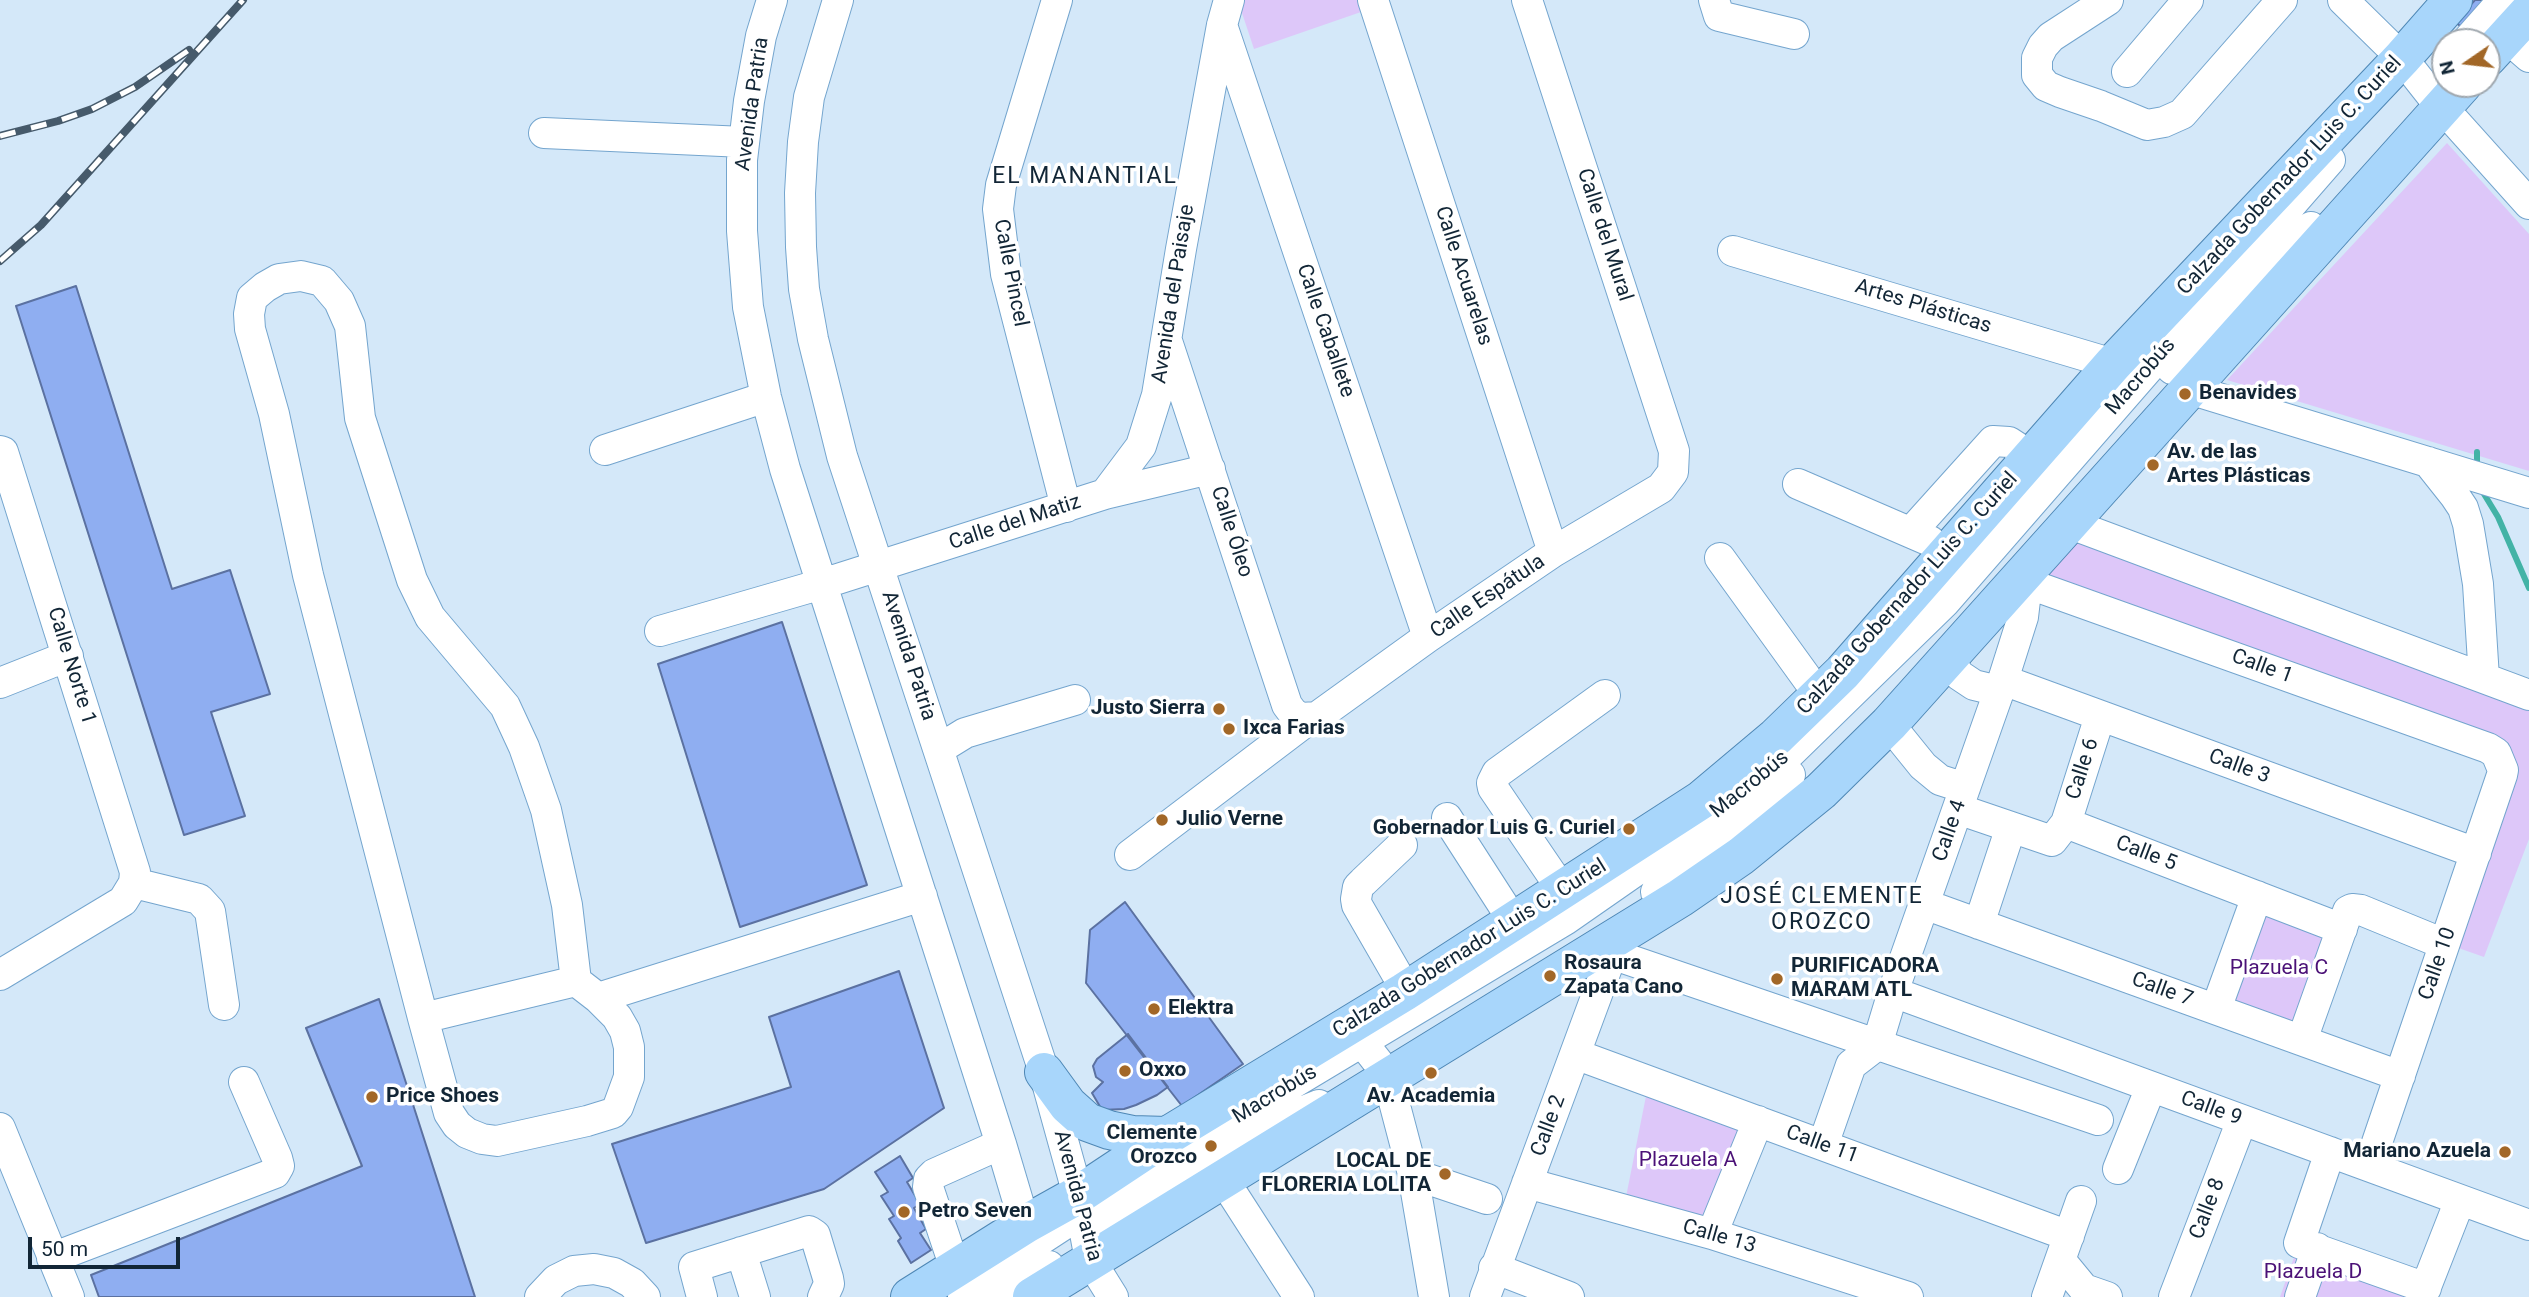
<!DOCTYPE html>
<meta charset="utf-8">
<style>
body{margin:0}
#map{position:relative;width:2529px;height:1297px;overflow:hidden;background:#d4e8f9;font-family:Roboto,sans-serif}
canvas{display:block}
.north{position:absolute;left:2431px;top:28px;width:70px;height:70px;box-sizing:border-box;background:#fff;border:2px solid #a0a8af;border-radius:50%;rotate:256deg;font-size:19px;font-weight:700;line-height:28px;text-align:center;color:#122636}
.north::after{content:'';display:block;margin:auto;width:24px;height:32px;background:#a26727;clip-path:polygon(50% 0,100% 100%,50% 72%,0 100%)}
.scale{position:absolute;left:28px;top:1237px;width:152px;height:32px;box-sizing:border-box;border:4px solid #122636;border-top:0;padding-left:9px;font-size:21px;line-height:24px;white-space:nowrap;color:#122636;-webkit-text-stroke:5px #fff;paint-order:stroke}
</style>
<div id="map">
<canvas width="2529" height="1297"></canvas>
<div class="north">N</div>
<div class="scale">50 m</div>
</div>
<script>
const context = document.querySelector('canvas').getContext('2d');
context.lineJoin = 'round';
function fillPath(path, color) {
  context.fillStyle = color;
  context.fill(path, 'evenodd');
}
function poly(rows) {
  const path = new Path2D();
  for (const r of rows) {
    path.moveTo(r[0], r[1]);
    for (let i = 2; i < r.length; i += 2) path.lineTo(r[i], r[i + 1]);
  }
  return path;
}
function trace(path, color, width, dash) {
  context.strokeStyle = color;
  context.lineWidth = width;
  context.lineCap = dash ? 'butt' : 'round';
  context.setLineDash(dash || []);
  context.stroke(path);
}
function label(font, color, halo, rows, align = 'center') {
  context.font = font + ' Roboto,sans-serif';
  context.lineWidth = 7;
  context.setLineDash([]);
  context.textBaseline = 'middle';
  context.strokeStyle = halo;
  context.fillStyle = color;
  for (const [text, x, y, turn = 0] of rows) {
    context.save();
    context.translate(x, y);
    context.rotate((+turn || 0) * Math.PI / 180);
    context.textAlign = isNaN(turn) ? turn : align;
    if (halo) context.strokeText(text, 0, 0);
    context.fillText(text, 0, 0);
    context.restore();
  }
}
fillPath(poly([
 [1245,0,1357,0,1361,12,1254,49,1241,10],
 [2447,143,2529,234,2529,471,2227,380],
 [2069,525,2529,699,2529,839,2484,957,2447,944,2495,749,2039,584],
 [2257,896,2342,929,2302,1040,2216,1009],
 [1649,1081,1758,1121,1722,1230,1625,1202],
 [2299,1243,2422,1297,2280,1297]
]), '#ddc7f9');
trace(poly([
 [2477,452,2477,461],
 [2481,489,2498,517,2529,588]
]), '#43b3a6', 6);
const building = poly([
 [2475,0,2491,0,2464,29,2455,22,2475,0],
 [76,286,172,589,230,570,270,694,211,712,245,816,184,835,16,306,76,286],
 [782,622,867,885,740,927,658,664,782,622],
 [1125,902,1243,1064,1182,1106,1086,983,1090,930,1125,902],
 [899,971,944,1108,824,1189,646,1243,612,1144,791,1087,769,1017,899,971],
 [379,999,475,1297,99,1297,91,1275,362,1166,306,1028,379,999],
 [1128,1034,1168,1087,1157,1095,1136,1105,1124,1109,1102,1110,1092,1093,1103,1082,1096,1077,1093,1066,1097,1059,1128,1034],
 [900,1156,913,1178,907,1182,920,1204,914,1208,926,1229,920,1233,931,1250,911,1263,898,1241,901,1238,889,1219,894,1216,881,1196,888,1192,875,1172,900,1156]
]);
fillPath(building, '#8faef1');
trace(building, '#5b71a1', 2);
const minor = poly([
 [772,0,761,36,749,101,742,160,742,231,748,307,766,397,785,469,1001,1144,1031,1245],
 [838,0,809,97,803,142,800,193,801,247,804,289,813,339,842,456,1044,1072,1078,1195,1090,1260,1113,1297],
 [1057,0,1001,185,998,209,1006,274,1066,507],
 [1373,0,1553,552],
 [1714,0,1719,16,1794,34],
 [2108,0,2051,37,2043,46,2037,58,2037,75,2046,86,2060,92,2101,106,2147,125,2164,122,2182,114,2282,0],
 [2343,0,2402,58,2432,96,2529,204],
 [1222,25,1428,637],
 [2506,37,2529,57],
 [2466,42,2503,0],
 [2127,72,2188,0],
 [544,133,744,142],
 [1733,251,2113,364],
 [1167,341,1287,705,1293,713,1301,718,1317,717,1428,637,1553,552,1661,488,1673,472,1674,451,1527,0],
 [2172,369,2311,227],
 [2189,389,2529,493],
 [605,450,766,397],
 [0,451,3,452,135,872,134,883,123,901,0,975],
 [2428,462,2455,496,2463,508,2468,524,2478,584,2484,678],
 [1798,484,1930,541],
 [1105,494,1141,446,1157,395,1181,249,1222,25,1229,0],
 [2068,523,2529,695],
 [1911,532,1993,441,2009,442,2032,457],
 [1720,558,1819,695],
 [2018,580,2488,748,2496,753,2503,770,2502,775,2369,1166],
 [660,631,822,584,1105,494,1210,469],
 [1948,656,1959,675,1974,685,1999,691],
 [2003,680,2476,853],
 [0,683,68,656],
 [1889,724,1923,766,1940,780,1965,788],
 [939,749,965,733,1075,700],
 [1958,809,2052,841,2066,823,2342,929],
 [1447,818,1514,922],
 [2066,823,2100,716],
 [1402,845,1363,882,1358,887,1356,899,1357,905,1406,990],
 [1130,855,1309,719],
 [134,883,199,899,210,911,224,1005],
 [1563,891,1493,788,1492,783,1497,773,1605,695],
 [1656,892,1706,856,1790,775],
 [1924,904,2400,1076],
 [1979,924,2011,827],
 [576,981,423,1018,308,575,274,414,250,329,249,314,252,298,265,287,279,279,301,276,322,281,339,301,350,326,360,418,412,580,430,617,505,706,524,747,546,810,567,905,576,981,598,998,922,896],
 [1893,992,2529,1225],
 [2216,1009,2257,896],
 [423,1018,449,1113,457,1125,467,1133,482,1139,497,1141,587,1121,613,1113,618,1107,629,1077,629,1047,625,1031,617,1017,598,998],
 [1351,1028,1384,1070,1388,1079,1413,1174,1434,1297],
 [2302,1040,2348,911,2352,909,2361,910,2444,944],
 [1575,1054,2069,1236],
 [0,1128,69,1297],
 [1823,1145,1851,1065,1877,1045,1893,992,2003,680,2023,617,2027,583],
 [2330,1152,2299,1243,2426,1288],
 [2118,1169,2151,1087],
 [1413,1174,1487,1199],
 [1223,1179,1299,1297],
 [1527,1183,1712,1234,1908,1297],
 [1712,1234,1758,1121],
 [1091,1239,1275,1123,1319,1105],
 [741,1252,755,1297],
 [52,1258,275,1173,279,1166,277,1158,244,1082],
 [2061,1261,2084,1289,2107,1297],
 [955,1268,928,1187,929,1179,934,1174,1001,1144],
 [1494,1268,1569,1297],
 [540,1297,556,1280,574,1271,594,1269,614,1273,632,1283,645,1297],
 [702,1297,694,1267,809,1231,815,1235,828,1278,829,1284,823,1297],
 [963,1297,988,1281,1031,1246,1132,1180,1565,920,1690,833,1787,756,1945,602,2330,160],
 [1003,1297,1049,1266],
 [1485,1297,1612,954,2098,1120],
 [2047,1297,2081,1201],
 [2174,1297,2242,1120],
 [2300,1297,2317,1248],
 [2422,1297,2460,1200]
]);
const major = poly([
 [2487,58,2529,12],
 [1044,1072,1068,1105,1087,1122,1109,1130,1133,1135,1167,1136],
 [910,1297,1026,1224,1078,1195,1167,1136,1404,992,1701,800,1776,737,1843,672,2113,364,2402,58,2453,0],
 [1032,1297,1680,898,1741,856,1821,791,1889,724,2463,84]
]);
trace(minor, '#74a5ce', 32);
trace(major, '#4e87b5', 40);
trace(minor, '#fff', 30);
trace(major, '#a8d6fb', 38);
const rail = poly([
 [0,136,58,121,92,109,135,87,189,50],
 [0,261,41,225,243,0]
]);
trace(rail, '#465a6b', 8);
trace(rail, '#fff', 5, [16]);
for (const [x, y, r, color] of [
 [2185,394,7,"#a26727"],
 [2153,465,7,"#a26727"],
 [1219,709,7,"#a26727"],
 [1229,729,7,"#a26727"],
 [1162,820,7,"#a26727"],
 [1629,829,7,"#a26727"],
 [1550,976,7,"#a26727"],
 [1777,979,7,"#a26727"],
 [1154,1009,7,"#a26727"],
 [1125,1071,7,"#a26727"],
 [1431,1073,7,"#a26727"],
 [372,1097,7,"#a26727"],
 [1211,1146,7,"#a26727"],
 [2505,1152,7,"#a26727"],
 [1445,1174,7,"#a26727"],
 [904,1212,7,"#a26727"]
]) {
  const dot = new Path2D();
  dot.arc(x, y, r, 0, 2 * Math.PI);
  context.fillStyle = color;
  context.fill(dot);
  trace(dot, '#fff', 2.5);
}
label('21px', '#122636', '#fff', [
 ["Avenida Patria",753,104,-82],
 ["Calzada Gobernador Luis C. Curiel",2290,176,-47],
 ["Calle del Mural",1604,235,72],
 ["Calle Pincel",1010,273,79],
 ["Calle Acuarelas",1463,276,72],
 ["Avenida del Paisaje",1174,294,-81],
 ["Artes Plásticas",1923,307,17],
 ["Calle Caballete",1325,331,71],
 ["Macrobús",2141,377,-49],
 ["Calle del Matiz",1015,523,-18],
 ["Calle Óleo",1231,532,72],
 ["Calzada Gobernador Luis C. Curiel",1908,594,-48],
 ["Calle Espátula",1488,597,-34],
 ["Avenida Patria",908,656,72],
 ["Calle Norte 1",71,666,73],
 ["Calle 1",2262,667,20],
 ["Calle 3",2239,767,20],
 ["Calle 6",2083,769,-72],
 ["Macrobús",1750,785,-39],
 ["Calle 4",1950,831,-71],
 ["Calle 5",2146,854,21],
 ["Calzada Gobernador Luis C. Curiel",1470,949,-32],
 ["Calle 10",2438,964,-71],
 ["Calle 7",2162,990,20],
 ["Macrobús",1275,1095,-31],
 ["Calle 9",2211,1109,20],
 ["Calle 2",1549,1126,-70],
 ["Calle 11",1822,1145,20],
 ["Avenida Patria",1077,1196,75],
 ["Calle 8",2208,1209,-69],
 ["Calle 13",1719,1237,16]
]);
label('bold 21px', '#122636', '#fff', [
 ["Benavides",2199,394],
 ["Av. de las",2167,453],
 ["Artes Plásticas",2167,477],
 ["Justo Sierra",1205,709,"right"],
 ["Ixca Farias",1243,729],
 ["Julio Verne",1176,820],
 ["Gobernador Luis G. Curiel",1615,829,"right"],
 ["Rosaura",1564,964],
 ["Zapata Cano",1564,988],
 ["PURIFICADORA",1791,967],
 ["MARAM ATL",1791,991],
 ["Elektra",1168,1009],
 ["Oxxo",1139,1071],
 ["Price Shoes",386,1097],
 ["Av. Academia",1431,1097,"center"],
 ["Clemente",1197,1134,"right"],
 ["Orozco",1197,1158,"right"],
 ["Mariano Azuela",2491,1152,"right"],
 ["LOCAL DE",1431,1162,"right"],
 ["FLORERIA LOLITA",1431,1186,"right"],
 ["Petro Seven",918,1212]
], 'left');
label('21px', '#4b1177', '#fff', [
 ["Plazuela C",2279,969],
 ["Plazuela A",1688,1161],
 ["Plazuela D",2313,1273]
]);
context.letterSpacing = '2px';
label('23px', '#122636', '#fff', [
 ["EL MANANTIAL",1085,177],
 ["JOSÉ CLEMENTE",1822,897],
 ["OROZCO",1822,923]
]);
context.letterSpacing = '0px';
</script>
